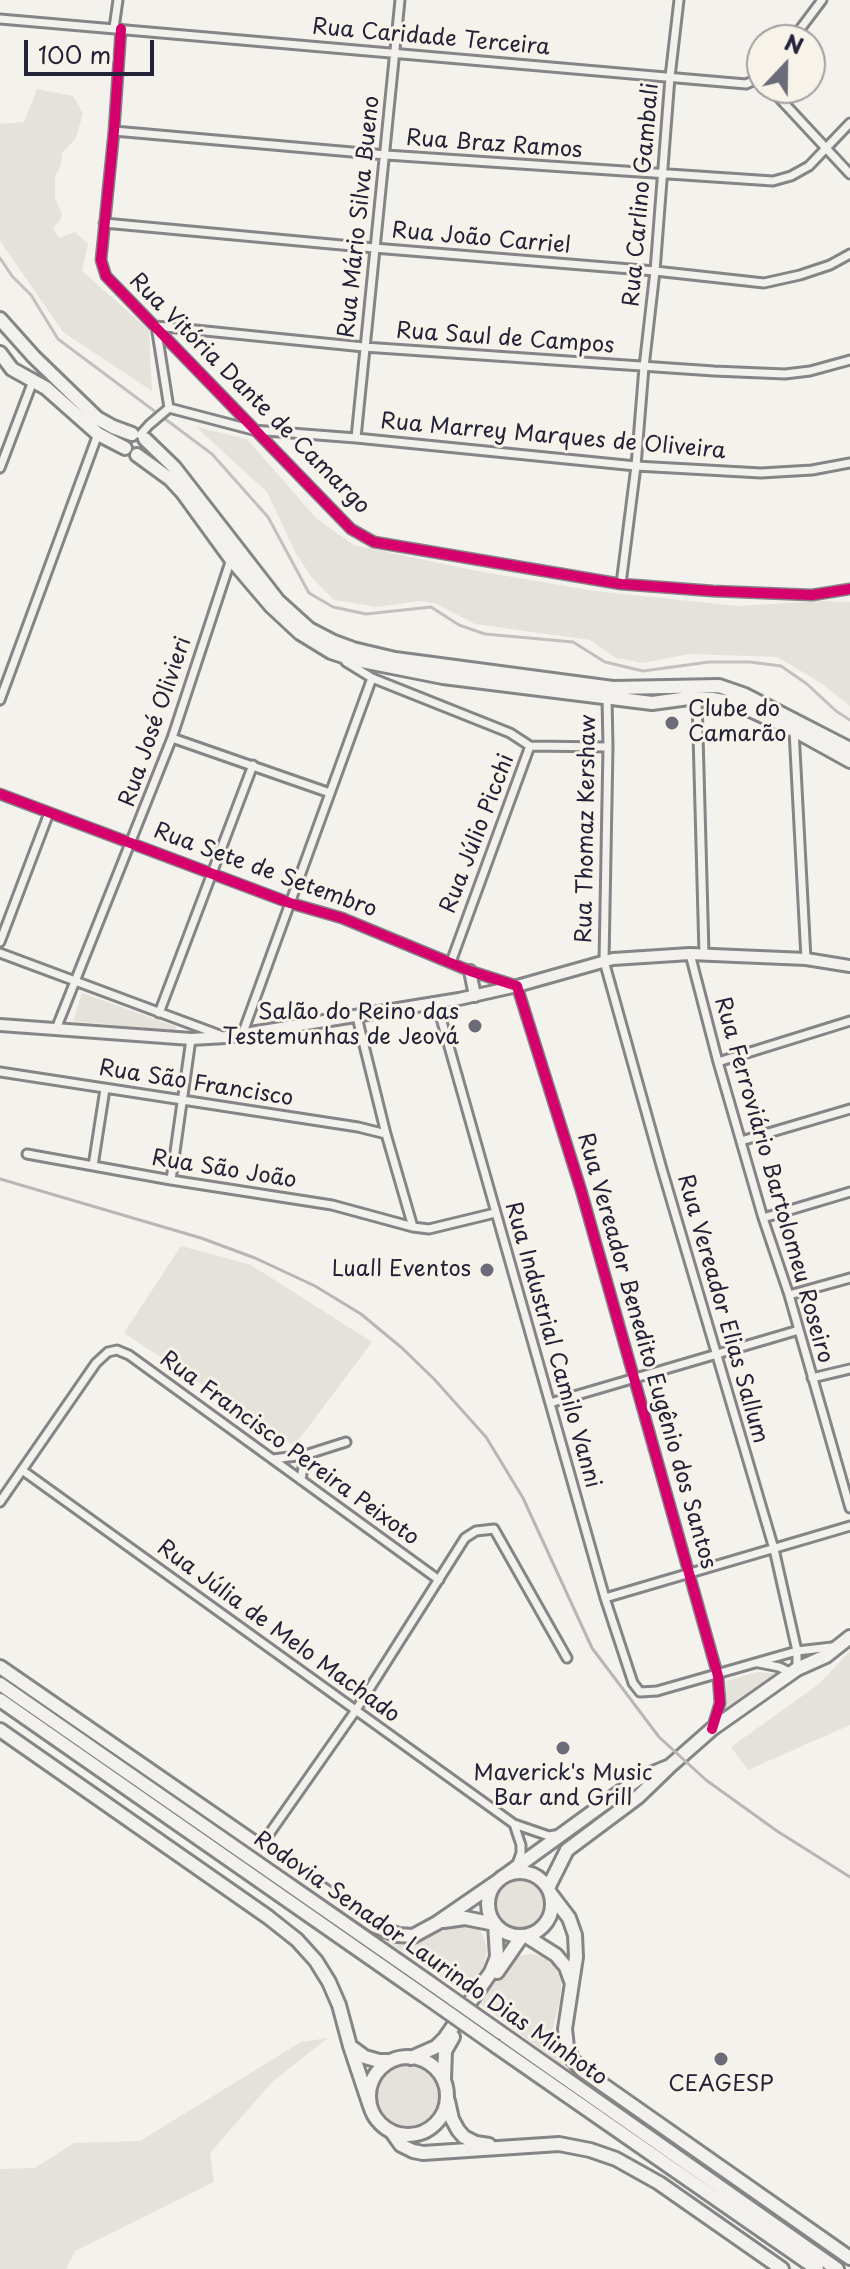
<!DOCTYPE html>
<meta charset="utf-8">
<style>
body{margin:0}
#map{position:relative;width:850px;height:2269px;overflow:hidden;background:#f4f2ec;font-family:"Playpen Sans",sans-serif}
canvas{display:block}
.north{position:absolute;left:746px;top:24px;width:80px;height:80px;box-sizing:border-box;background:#f7f3e8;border:2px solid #a29fa3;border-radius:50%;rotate:22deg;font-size:22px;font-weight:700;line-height:32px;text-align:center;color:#22223b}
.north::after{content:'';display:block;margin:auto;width:28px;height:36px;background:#6c6b79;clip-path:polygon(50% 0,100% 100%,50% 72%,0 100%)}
.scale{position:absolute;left:24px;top:40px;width:130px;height:36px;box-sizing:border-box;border:4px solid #22223b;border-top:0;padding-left:10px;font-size:24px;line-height:28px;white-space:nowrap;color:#22223b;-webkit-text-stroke:6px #f7f3e8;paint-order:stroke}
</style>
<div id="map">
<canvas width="850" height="2269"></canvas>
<div class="north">N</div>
<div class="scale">100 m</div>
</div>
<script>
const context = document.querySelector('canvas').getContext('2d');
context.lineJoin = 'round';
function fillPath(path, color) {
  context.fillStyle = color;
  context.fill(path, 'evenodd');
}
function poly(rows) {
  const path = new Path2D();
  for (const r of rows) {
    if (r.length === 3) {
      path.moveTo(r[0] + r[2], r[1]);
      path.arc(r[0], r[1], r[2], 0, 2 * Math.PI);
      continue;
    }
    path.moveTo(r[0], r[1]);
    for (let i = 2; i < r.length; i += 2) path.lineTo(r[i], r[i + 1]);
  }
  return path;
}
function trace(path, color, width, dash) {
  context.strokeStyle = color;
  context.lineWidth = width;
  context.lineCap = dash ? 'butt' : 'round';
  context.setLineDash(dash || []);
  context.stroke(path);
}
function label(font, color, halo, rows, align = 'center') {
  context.font = font + ' "Playpen Sans",sans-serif';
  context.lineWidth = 6;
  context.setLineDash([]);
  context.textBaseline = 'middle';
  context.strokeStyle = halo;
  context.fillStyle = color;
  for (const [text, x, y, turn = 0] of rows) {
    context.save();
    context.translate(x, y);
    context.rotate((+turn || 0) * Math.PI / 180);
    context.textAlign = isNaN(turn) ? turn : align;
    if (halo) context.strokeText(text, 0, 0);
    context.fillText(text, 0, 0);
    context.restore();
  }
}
fillPath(poly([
 [37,89,73,96,83,113,76,138,62,153,61,165,55,176,55,198,62,214,60,220,53,228,59,238,75,232,88,244,82,271,149,330,152,391,63,332,0,241,0,124,24,122],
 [196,427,247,439,316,518,354,545,472,570,595,591,737,606,821,601,850,602,850,706,821,683,777,657,689,654,643,663,616,658,590,640,475,624,434,603,419,601,377,607,334,600,313,579,296,554,267,492],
 [82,993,177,1027,175,1031,73,1021],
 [181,1246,251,1265,372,1342,294,1446,124,1333],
 [850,1651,850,1725,748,1770,731,1747,819,1684],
 [757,1672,780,1674,721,1717,726,1704,726,1681],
 [520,1905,27],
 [461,1923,475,1926,482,1933,487,1948,484,1964,467,1994,385,1940,418,1942,445,1925],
 [532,1954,543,1957,553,1965,562,1979,560,2000,551,2035,557,2056,566,2068,480,2004,507,1966,517,1956],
 [328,2038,272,2082,210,2153,214,2182,75,2251,66,2269,0,2269,0,2169,35,2168,74,2143,140,2141,301,2042],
 [405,2096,33]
]), '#e5e2dc');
trace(poly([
 [0,258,12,276,31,295,58,339,212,454,268,517,309,593,333,607,366,614,431,607,459,625,485,634,573,642,605,662,643,671,709,662,750,662,781,666,807,684,836,711,850,720]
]), '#c3c0c0', 3);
const minor = poly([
 [0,19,746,84,762,77],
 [114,28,118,0],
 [121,29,114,131,101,260,106,276,351,529,374,542,621,584,713,591,812,595,850,589],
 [792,40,822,0],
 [770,88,850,174],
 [114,131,386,155,773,181,791,176,809,166,850,123],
 [104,223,374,248,655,271,764,283,800,275,830,265,850,254],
 [169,408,156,326,364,347,714,371,785,374,810,371,850,360],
 [169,408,253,430,356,438,636,466,761,473,812,470,850,463],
 [140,435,149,425,169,408],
 [356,438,400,0],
 [0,468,33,381],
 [621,584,636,466,644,367,655,271,670,77,679,0],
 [346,662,372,678,510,733,530,746,451,962],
 [607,698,608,747,604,961,662,1169,774,1549,797,1651,797,1669],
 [697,698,704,954],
 [0,700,98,434],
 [794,730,806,959],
 [172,738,330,793],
 [530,746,608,747],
 [0,794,290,903,342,918,470,971,517,986,581,1190,718,1676,720,1703,713,1726],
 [0,942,49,813],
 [0,953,220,1035],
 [690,954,718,1062,763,1218,789,1295,850,1508],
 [437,1004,605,1598,633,1683,640,1692,657,1691,797,1651,832,1647],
 [159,1013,253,765],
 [357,1017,386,1134,413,1227],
 [56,1029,172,738,231,559],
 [242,1035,372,678],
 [718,1062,850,1021],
 [0,1072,358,1127,386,1134],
 [741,1141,850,1109],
 [27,1154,171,1180,332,1205,413,1227,429,1229,495,1213],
 [93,1166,105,1089],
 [171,1180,191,1039],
 [763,1218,850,1192],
 [789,1295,850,1278],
 [812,1378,850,1369],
 [550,1403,799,1330],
 [305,1455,346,1442],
 [273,1459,305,1455,301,1480],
 [22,1470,514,1824,549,1836,555,1835],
 [0,1502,96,1363,108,1352,117,1350,129,1355,439,1580],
 [605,1598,850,1526],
 [759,1663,779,1667,792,1673],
 [514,1824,521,1845,521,1853,517,1864],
 [260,1847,356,1710,465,1538,476,1531,494,1529,567,1658]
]);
const secondary = poly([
 [470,971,475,996],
 [0,1025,191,1039,226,1037,459,999,517,986,613,959,690,954,806,959,850,966]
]);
const primary = poly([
 [0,319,34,357,97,418,113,427,132,434],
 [0,353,12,369,46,388,98,434,125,448],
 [145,439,174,467,278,601,309,629,334,642,353,649,395,659,613,688,719,686,745,695,850,749],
 [137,455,170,479,183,493,231,559,271,606,300,633,331,652,352,659,443,677,652,703,689,698,712,699,735,703,794,730,850,761],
 [0,1667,375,1926,398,1935,413,1936,437,1923,498,1881],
 [0,1684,430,1983],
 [0,1700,422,1994],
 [0,1730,268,1917,297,1940,316,1961,329,1982,339,2005,350,2046,370,2106],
 [520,1904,32],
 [503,1877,638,1779,670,1766,712,1729,797,1669,826,1656,850,1637],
 [548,1888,567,1850,638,1797,668,1768],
 [550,1893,569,1918,575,1935,576,1957,565,2029,567,2047,572,2059,582,2070,850,2258],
 [526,1936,556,1955,566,1967,571,1981],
 [497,1972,522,1936],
 [501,2033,837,2269],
 [350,2046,365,2057,379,2061,391,2061],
 [496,2046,817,2269],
 [408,2096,39],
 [411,2058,436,2047,445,2038,491,1972,497,1957,495,1924,465,1918,444,1921],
 [444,2080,445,2051,453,2037],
 [448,2101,452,2119,458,2130,464,2137,476,2143,489,2145],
 [391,2131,401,2145,413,2151,423,2153,559,2144,590,2150,616,2159,659,2183,782,2269]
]);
trace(minor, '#858486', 13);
trace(secondary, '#858486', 16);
trace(primary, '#858486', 18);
trace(minor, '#f2f1ed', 7);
trace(secondary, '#f2f1ed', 10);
trace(primary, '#f2f1ed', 12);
trace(poly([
 [0,1179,201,1238,255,1258,315,1286,361,1314,402,1348,434,1379,486,1437,523,1498,592,1648,659,1737,706,1780,777,1831,850,1877]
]), '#b8b6b6', 3);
const primaryBridge = poly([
 [430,1983,501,2033],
 [422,1994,496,2046]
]);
trace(primaryBridge, '#858486', 18, []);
trace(primaryBridge, '#f2f1ed', 12);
trace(poly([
 [121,29,114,131,101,260,106,276,351,529,374,542,621,584,713,591,812,595,850,589],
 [0,794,290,903,342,918,470,971,517,986,581,1190,718,1676,720,1703,712,1729]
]), '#d6006c', 10);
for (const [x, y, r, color] of [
 [672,723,8,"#6c6b79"],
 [475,1026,8,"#6c6b79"],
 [487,1270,8,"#6c6b79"],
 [563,1748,8,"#6c6b79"],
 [721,2059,8,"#6c6b79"]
]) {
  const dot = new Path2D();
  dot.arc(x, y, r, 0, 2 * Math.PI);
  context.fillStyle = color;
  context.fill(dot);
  trace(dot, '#f7f3e8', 3);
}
label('22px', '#22223b', '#f7f3e8', [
 ["Rua Caridade Terceira",431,38,5],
 ["Rua Braz Ramos",494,145,4],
 ["Rua Carlino Gambali",642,195,-85],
 ["Rua Mário Silva Bueno",360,217,-84],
 ["Rua João Carriel",481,239,5],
 ["Rua Saul de Campos",505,339,4],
 ["Rua Vitória Dante de Camargo",249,394,45],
 ["Rua Marrey Marques de Oliveira",553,437,5],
 ["Rua José Olivieri",156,722,-71],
 ["Rua Thomaz Kershaw",587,829,-89],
 ["Rua Júlio Picchi",478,834,-69],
 ["Rua Sete de Setembro",265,871,20],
 ["Rua São Francisco",196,1084,9],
 ["Rua São João",224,1170,9],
 ["Rua Ferroviário Bartolomeu Roseiro",773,1180,74],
 ["Rua Vereador Elias Sallum",722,1309,74],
 ["Rua Industrial Camilo Vanni",552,1345,74],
 ["Rua Vereador Benedito Eugênio dos Santos",646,1351,74],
 ["Rua Francisco Pereira Peixoto",289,1449,36],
 ["Rua Júlia de Melo Machado",278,1632,36],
 ["Rodovia Senador Laurindo Dias Minhoto",430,1959,35]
]);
label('22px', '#22223b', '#f7f3e8', [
 ["Clube do",688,710,"left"],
 ["Camarão",688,735,"left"],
 ["Salão do Reino das",459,1013],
 ["Testemunhas de Jeová",459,1038],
 ["Luall Eventos",471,1270],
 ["Maverick's Music",563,1774,"center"],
 ["Bar and Grill",563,1799,"center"],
 ["CEAGESP",721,2085,"center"]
], 'right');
</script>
